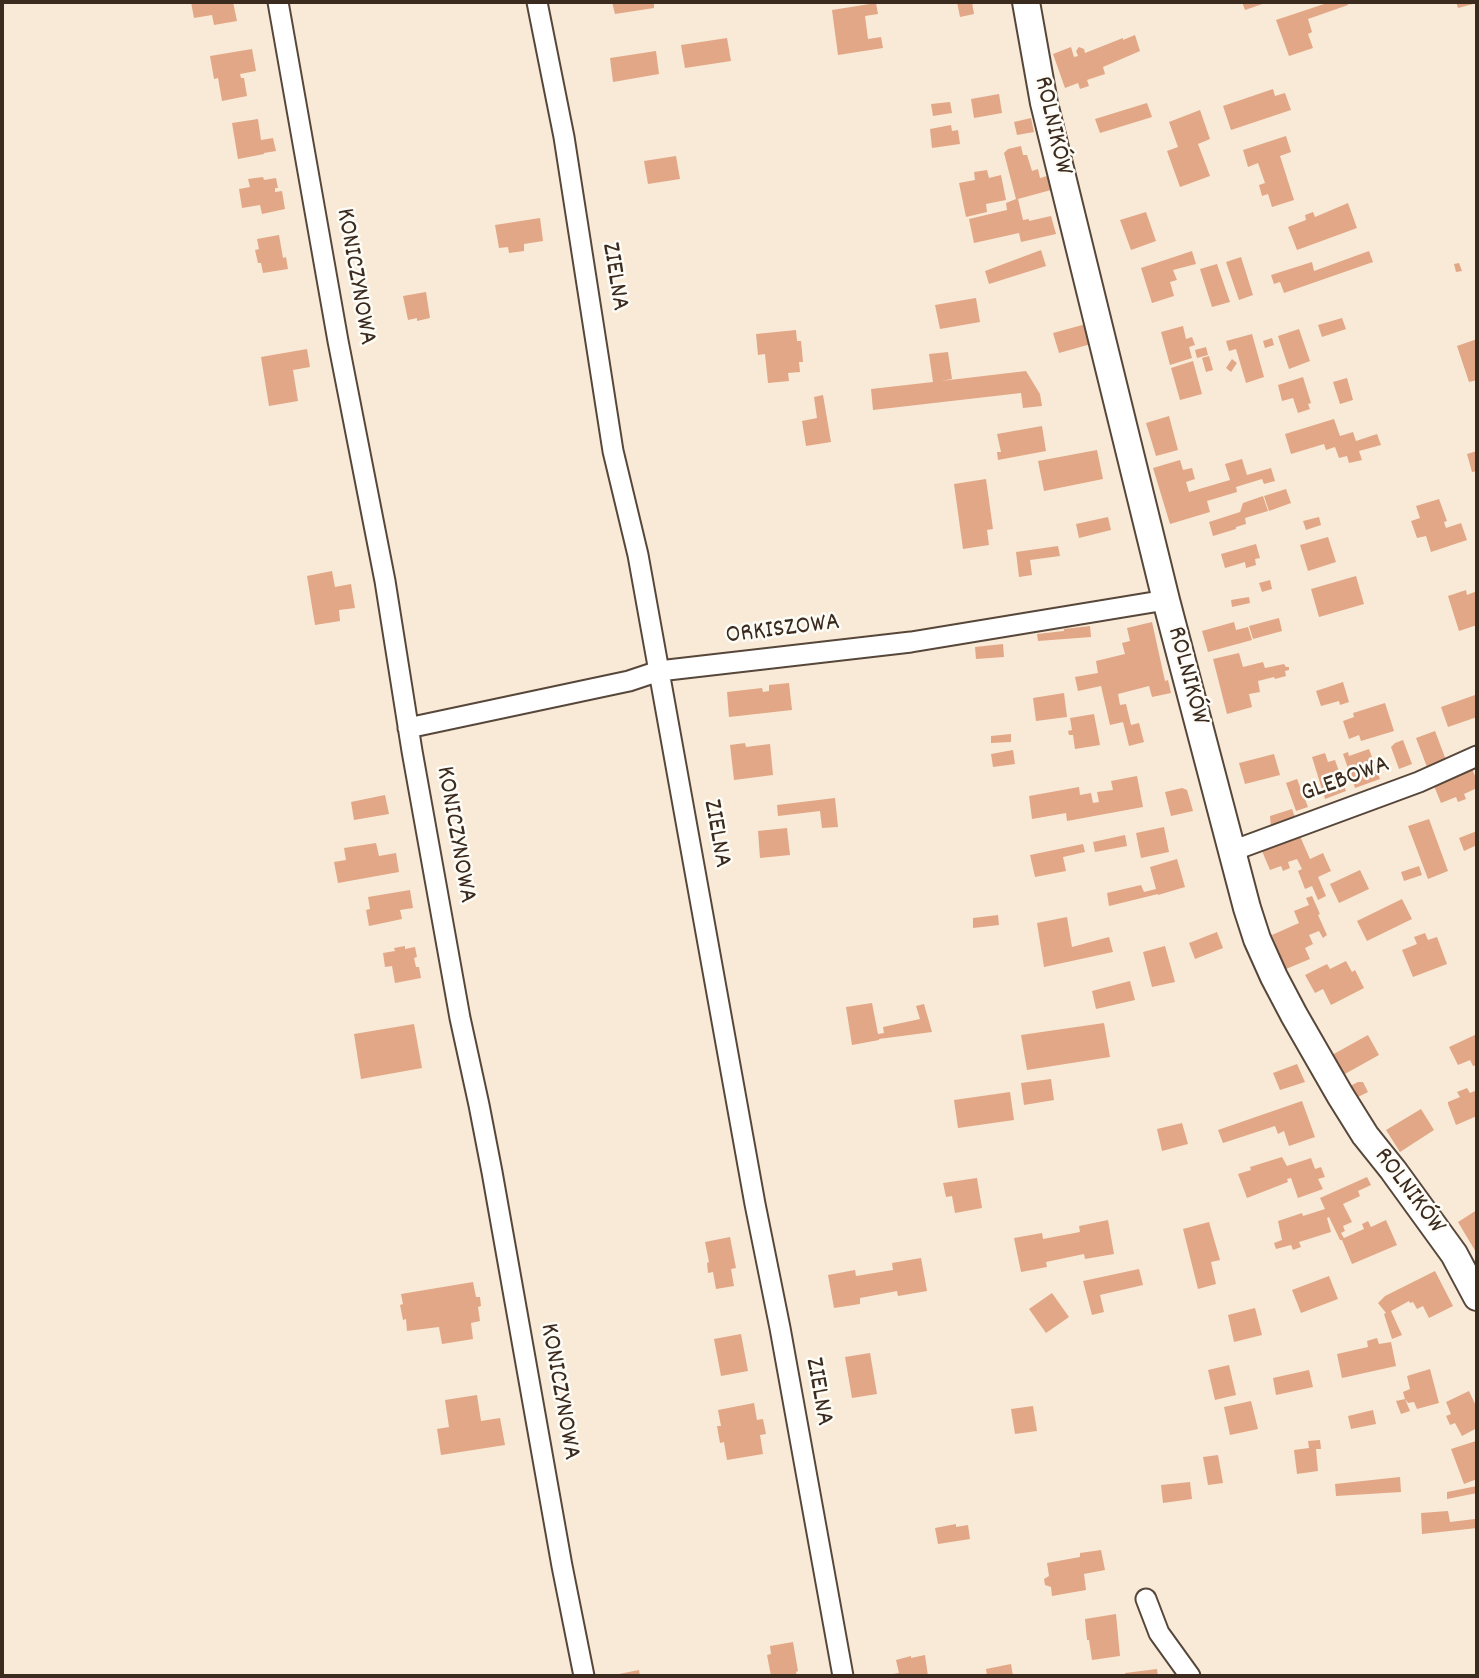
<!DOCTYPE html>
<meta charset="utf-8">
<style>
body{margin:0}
#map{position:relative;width:1479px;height:1678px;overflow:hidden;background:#f8ead7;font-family:Dekko,sans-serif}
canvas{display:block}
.frame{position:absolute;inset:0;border:4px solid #3b2a1e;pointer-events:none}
</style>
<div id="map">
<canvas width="1479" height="1678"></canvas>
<div class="frame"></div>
</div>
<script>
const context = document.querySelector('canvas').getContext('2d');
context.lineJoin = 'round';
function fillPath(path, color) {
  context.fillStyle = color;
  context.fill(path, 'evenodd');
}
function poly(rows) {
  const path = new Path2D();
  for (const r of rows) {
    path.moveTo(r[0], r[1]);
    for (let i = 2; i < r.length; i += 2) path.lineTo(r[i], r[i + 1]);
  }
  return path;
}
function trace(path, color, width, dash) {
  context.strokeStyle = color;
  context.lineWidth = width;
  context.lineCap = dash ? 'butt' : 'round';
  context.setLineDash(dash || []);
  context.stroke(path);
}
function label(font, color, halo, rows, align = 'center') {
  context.font = font + ' Dekko,sans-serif';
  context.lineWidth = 5;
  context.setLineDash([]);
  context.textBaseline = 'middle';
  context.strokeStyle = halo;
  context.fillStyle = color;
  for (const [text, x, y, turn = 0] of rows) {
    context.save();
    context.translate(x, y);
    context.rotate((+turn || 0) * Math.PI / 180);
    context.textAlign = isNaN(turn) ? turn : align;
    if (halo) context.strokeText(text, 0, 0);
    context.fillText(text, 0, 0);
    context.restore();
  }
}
fillPath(poly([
 [191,2,233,2,237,21,214,25,212,15,194,18],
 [612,2,654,2,654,8,615,14],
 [957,2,972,2,974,14,960,17],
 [1242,2,1268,2,1245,10],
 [1330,2,1347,2,1348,5,1308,19,1312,32,1308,34,1313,48,1289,56,1276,20],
 [1456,2,1477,2,1477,3,1458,8],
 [876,3,878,14,865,16,868,39,881,37,883,48,838,55,832,10],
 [1135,35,1140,51,1103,67,1105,74,1087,80,1089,86,1080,89,1078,83,1065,88,1053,54,1071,47,1074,57,1078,56,1076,51,1079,47,1084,49,1085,53,1123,38,1123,40],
 [727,38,731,61,685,68,681,45],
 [252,49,256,71,240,74,241,78,244,78,247,96,222,101,218,78,214,79,210,56],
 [656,51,659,74,613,82,610,58],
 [1273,89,1275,96,1285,93,1291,110,1231,130,1223,106],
 [999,94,1002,113,974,118,971,99],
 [950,102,952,113,933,116,931,104],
 [1147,103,1152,117,1100,133,1095,119],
 [1200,110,1210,139,1198,144,1210,176,1180,187,1167,151,1178,147,1169,122],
 [1031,118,1034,132,1017,135,1014,122],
 [258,119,261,140,273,138,276,151,264,153,264,154,238,159,232,123],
 [951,125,952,131,958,130,960,144,932,148,930,129],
 [1286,136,1291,152,1280,156,1294,200,1272,207,1268,194,1262,196,1259,185,1265,183,1258,163,1248,167,1243,150],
 [1021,146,1023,155,1027,155,1032,171,1038,169,1040,178,1047,176,1051,190,1018,199,1023,220,1029,219,1029,221,1051,216,1056,234,1021,242,1019,233,974,243,969,219,1007,210,1006,203,1016,199,1004,153,1008,149],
 [676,156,680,179,648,184,644,161],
 [987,170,989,178,1001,175,1006,200,986,204,987,212,966,217,959,183,975,180,974,172],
 [263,177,264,180,276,178,278,188,275,188,275,192,282,191,285,209,262,214,260,205,242,208,239,189,250,187,248,179],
 [1348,203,1357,228,1297,250,1288,227,1306,220,1305,215,1313,212,1315,217],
 [1146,212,1156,241,1131,250,1120,220],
 [540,218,543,241,524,244,524,251,509,253,508,247,499,248,495,225],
 [279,235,283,258,286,257,288,269,263,273,261,263,258,263,255,250,259,249,257,239],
 [1041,250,1046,266,989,284,985,271],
 [1192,251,1196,264,1173,270,1177,280,1170,282,1174,296,1152,303,1141,268],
 [1369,251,1373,262,1284,293,1280,282,1274,284,1271,275,1312,262,1314,271],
 [1241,257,1253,295,1239,300,1226,262],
 [1459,263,1462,271,1456,272,1454,264],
 [1217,264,1230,302,1212,307,1200,269],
 [426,292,430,318,417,321,417,318,408,320,403,296],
 [976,298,980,322,940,329,935,305],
 [1342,318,1346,329,1322,337,1318,325],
 [1086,324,1091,344,1059,353,1053,333],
 [1183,326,1186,339,1192,337,1195,345,1189,347,1192,358,1170,365,1161,332],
 [1299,329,1310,361,1289,369,1278,336],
 [796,330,797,341,801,341,803,362,799,362,800,372,788,373,789,381,768,383,765,354,758,355,756,334],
 [1252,334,1264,377,1246,383,1236,349,1229,351,1226,341],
 [1272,338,1274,345,1265,348,1263,341],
 [1477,339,1477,380,1469,382,1457,346],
 [1206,347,1208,355,1197,358,1195,350],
 [307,349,310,367,293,370,298,401,269,406,261,357],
 [948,352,952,379,941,381,1026,371,1040,394,1042,406,1023,408,1021,393,873,410,871,389,933,382,929,354],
 [1209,356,1213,370,1206,372,1202,358],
 [1232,359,1237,363,1231,372,1226,368],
 [1193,361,1202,394,1180,400,1171,368],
 [1303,377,1311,403,1308,404,1310,409,1298,413,1293,398,1282,401,1278,385],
 [1347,378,1353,400,1340,404,1333,382],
 [823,395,831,442,806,446,802,421,817,418,814,397],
 [1169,416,1178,450,1156,456,1146,423],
 [1334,419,1340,436,1353,432,1356,441,1377,434,1381,445,1359,451,1362,460,1349,463,1347,456,1339,458,1335,447,1326,450,1324,444,1291,454,1285,434],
 [1042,426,1046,451,998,460,997,452,1001,452,997,434],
 [1097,450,1103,479,1044,491,1038,461],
 [1477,451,1477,471,1472,472,1467,454],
 [1242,459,1247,475,1271,468,1275,481,1264,484,1262,479,1236,487,1237,492,1207,501,1210,512,1170,524,1153,468,1180,460,1183,470,1192,468,1195,479,1186,482,1189,492,1230,480,1225,464],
 [986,479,993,529,987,530,989,545,963,549,954,484],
 [1286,489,1291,503,1269,511,1264,496],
 [1263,496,1268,511,1245,518,1246,524,1236,527,1236,529,1213,536,1209,522,1240,512,1243,503],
 [1439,499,1447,521,1444,522,1446,528,1461,523,1467,540,1431,552,1426,536,1417,538,1411,521,1420,518,1416,506],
 [1108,517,1111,530,1079,538,1076,524],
 [1319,517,1321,525,1306,530,1303,521],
 [1328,537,1336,562,1308,571,1300,545],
 [1256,544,1260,558,1255,559,1256,565,1246,568,1245,562,1225,568,1221,554],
 [1058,546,1060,556,1030,560,1032,575,1019,577,1016,552],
 [332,571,335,587,351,584,355,608,339,610,340,621,315,625,307,576],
 [1356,576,1364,604,1319,617,1311,589],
 [1270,580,1272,589,1262,592,1259,583],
 [1466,590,1467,595,1477,591,1477,625,1459,631,1448,596],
 [1249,597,1250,603,1232,607,1231,600],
 [1279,618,1282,631,1253,639,1249,626],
 [1152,622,1165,681,1168,680,1171,693,1152,697,1149,686,1118,694,1120,705,1126,704,1131,725,1139,723,1144,742,1129,746,1123,722,1110,725,1101,686,1078,691,1075,677,1098,673,1096,661,1125,654,1122,643,1130,641,1127,628],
 [1234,622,1236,630,1248,627,1252,640,1208,652,1202,631],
 [1090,626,1091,637,1038,641,1037,634,1064,631,1064,629],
 [1003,644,1004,657,976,659,975,647],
 [1239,653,1243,667,1263,662,1265,668,1284,664,1286,667,1289,667,1289,670,1285,671,1286,676,1275,679,1274,677,1258,681,1260,692,1249,694,1252,707,1227,714,1213,659],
 [1343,682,1349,702,1340,705,1339,701,1321,706,1316,691],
 [789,683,792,710,729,717,727,692,762,688,763,692,769,691,769,685],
 [1064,693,1067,717,1036,721,1033,698],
 [1475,695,1477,703,1477,717,1448,727,1441,707],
 [1385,703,1394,731,1361,741,1359,735,1349,739,1343,721,1354,717,1353,713],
 [1094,714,1100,745,1075,749,1073,735,1069,735,1068,731,1072,730,1070,718],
 [1435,731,1446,760,1427,767,1416,738],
 [1011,734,1011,742,991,743,991,736],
 [1403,740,1412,764,1399,769,1391,747,1395,743],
 [745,743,746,747,770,744,773,775,734,780,730,745],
 [1369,749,1380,779,1355,788,1343,754,1348,752,1349,756],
 [1013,750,1015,764,993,767,991,754],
 [1325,753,1328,762,1335,760,1346,791,1325,799,1312,757],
 [1274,754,1280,775,1245,784,1239,763],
 [1471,766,1477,781,1477,788,1464,794,1466,799,1458,802,1456,797,1441,803,1432,781],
 [1137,776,1143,807,1067,821,1066,813,1032,819,1029,796,1079,787,1080,795,1091,793,1093,803,1099,802,1097,792,1113,790,1111,781],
 [1297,779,1308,807,1296,811,1286,783],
 [1182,788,1187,790,1193,811,1171,816,1165,792],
 [385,795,389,814,354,820,351,802],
 [835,798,838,827,822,828,820,811,778,816,777,805],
 [1292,809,1296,820,1271,827,1270,816],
 [1429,819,1448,871,1428,879,1408,826],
 [1164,827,1169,852,1141,858,1136,833],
 [787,828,790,855,760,858,758,831],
 [1477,831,1477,845,1464,851,1459,838],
 [1299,834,1310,859,1323,853,1331,871,1318,877,1326,896,1318,900,1312,886,1305,889,1298,871,1302,869,1297,859,1288,862,1290,868,1283,871,1281,866,1270,870,1262,851],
 [1125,835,1127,846,1095,852,1093,842],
 [376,843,379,856,396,853,399,872,338,883,334,862,346,860,344,848],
 [1083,844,1085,852,1063,857,1066,871,1035,877,1030,855],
 [1177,859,1185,887,1158,895,1158,894,1109,906,1107,893,1141,885,1144,892,1156,889,1150,867],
 [1419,866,1422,875,1404,881,1401,872],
 [1360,870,1369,889,1339,903,1330,884],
 [410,890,413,908,400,910,402,919,369,926,366,910,370,909,368,897],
 [1312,896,1320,914,1318,915,1327,935,1323,938,1319,931,1309,935,1313,944,1305,948,1310,959,1286,969,1272,935,1299,923,1294,911,1309,905,1306,898],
 [1402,899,1412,919,1367,941,1357,921],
 [998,915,999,925,973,928,973,918],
 [1067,917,1072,947,1109,937,1113,952,1044,967,1037,923],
 [1217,932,1223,948,1195,959,1189,943],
 [1425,933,1428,940,1437,937,1447,964,1413,977,1402,950,1417,944,1414,937],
 [405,946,405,949,415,947,417,957,414,958,416,967,419,967,421,978,395,983,392,966,385,967,383,953,395,951,394,948],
 [1165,946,1175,982,1152,987,1143,952],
 [1346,961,1352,972,1355,970,1364,988,1331,1005,1323,989,1315,993,1305,975,1327,964,1330,969],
 [1130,981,1135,1000,1096,1009,1092,991],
 [872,1003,878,1034,884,1033,883,1027,920,1019,916,1006,924,1004,932,1032,879,1039,879,1040,852,1045,846,1007],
 [1104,1023,1110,1057,1027,1070,1021,1035],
 [414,1024,422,1068,361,1079,354,1034],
 [1477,1034,1477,1056,1475,1057,1477,1065,1473,1066,1470,1060,1458,1065,1449,1047],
 [1368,1035,1379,1055,1343,1075,1332,1055],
 [1297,1064,1305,1082,1280,1090,1273,1073],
 [1051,1079,1054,1100,1024,1105,1021,1083],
 [1358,1082,1363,1082,1368,1092,1358,1097,1350,1086],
 [1467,1088,1470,1093,1477,1090,1477,1116,1456,1125,1448,1104,1448,1102,1460,1097,1457,1092],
 [1010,1092,1014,1120,958,1128,954,1100],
 [1302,1101,1315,1137,1289,1146,1284,1131,1278,1134,1275,1126,1223,1143,1218,1130],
 [1421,1109,1434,1130,1400,1152,1386,1130],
 [1182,1123,1188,1144,1162,1151,1157,1129],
 [1282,1157,1287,1166,1311,1158,1315,1169,1321,1167,1325,1177,1318,1179,1323,1189,1298,1198,1291,1178,1287,1179,1288,1182,1247,1198,1238,1174,1251,1170,1250,1167],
 [1367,1177,1371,1185,1358,1191,1360,1196,1343,1204,1352,1222,1343,1226,1345,1231,1341,1233,1344,1238,1364,1229,1362,1224,1368,1221,1371,1227,1386,1220,1397,1245,1352,1264,1342,1240,1340,1240,1329,1217,1327,1218,1331,1232,1299,1242,1301,1247,1293,1250,1291,1245,1276,1249,1274,1243,1282,1240,1278,1221,1302,1213,1303,1216,1325,1209,1320,1198],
 [977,1178,982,1208,955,1213,952,1196,946,1197,943,1183],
 [1477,1210,1477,1254,1458,1222],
 [1108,1220,1114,1254,1085,1259,1084,1254,1046,1262,1047,1267,1021,1272,1014,1238,1042,1233,1043,1239,1080,1232,1079,1226],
 [1209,1222,1220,1260,1211,1262,1216,1284,1198,1289,1183,1229],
 [730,1237,736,1268,731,1269,734,1286,716,1289,713,1272,708,1273,707,1263,709,1262,705,1242],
 [921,1258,927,1291,898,1296,897,1291,860,1298,860,1304,834,1308,828,1275,855,1270,856,1276,893,1270,892,1263],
 [1139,1269,1143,1285,1100,1295,1104,1312,1092,1315,1083,1281],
 [1435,1271,1453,1306,1429,1318,1423,1306,1417,1309,1413,1302,1410,1303,1409,1301,1391,1311,1402,1335,1392,1339,1384,1314,1386,1313,1378,1303,1385,1296],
 [1329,1276,1338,1299,1301,1313,1292,1290],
 [473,1282,476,1297,480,1297,481,1306,478,1307,480,1321,471,1323,473,1339,442,1344,439,1327,407,1331,406,1319,403,1320,400,1305,403,1304,401,1294],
 [1052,1293,1069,1317,1046,1333,1029,1309],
 [1255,1308,1262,1335,1234,1342,1228,1315],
 [741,1334,748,1371,721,1376,714,1339],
 [1377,1338,1379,1344,1391,1342,1396,1366,1342,1378,1337,1354,1368,1347,1367,1341],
 [870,1353,877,1394,852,1398,845,1357],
 [1229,1365,1236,1395,1215,1400,1208,1370],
 [1430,1369,1439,1403,1417,1409,1414,1402,1408,1403,1405,1399,1410,1411,1401,1414,1396,1401,1405,1399,1403,1392,1410,1389,1407,1376],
 [1309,1370,1313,1387,1276,1395,1273,1378],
 [1469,1391,1477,1408,1477,1428,1462,1436,1455,1423,1450,1425,1446,1416,1451,1414,1446,1402],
 [477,1395,481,1421,500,1418,505,1445,441,1455,437,1429,449,1427,445,1400],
 [1251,1401,1258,1429,1230,1435,1224,1407],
 [754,1403,757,1420,763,1419,766,1434,760,1435,763,1454,727,1460,724,1442,720,1443,717,1426,721,1426,718,1410],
 [1033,1406,1037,1431,1015,1434,1011,1409],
 [1373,1410,1376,1424,1351,1429,1348,1416],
 [1320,1440,1321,1449,1316,1449,1318,1471,1297,1474,1294,1450,1309,1448,1308,1441],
 [1476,1441,1477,1446,1477,1479,1464,1484,1451,1449],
 [1218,1455,1223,1483,1208,1485,1203,1457],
 [1400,1477,1401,1492,1336,1496,1335,1484],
 [1190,1482,1192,1499,1163,1503,1161,1485],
 [1477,1486,1477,1493,1447,1499,1447,1492],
 [1448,1511,1450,1522,1475,1519,1475,1515,1477,1514,1477,1528,1422,1534,1421,1513],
 [956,1524,956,1527,968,1525,970,1539,938,1544,935,1528],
 [1101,1550,1105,1570,1084,1574,1086,1590,1052,1596,1051,1587,1045,1585,1044,1579,1049,1576,1047,1563,1080,1557,1080,1553],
 [1116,1614,1120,1656,1092,1660,1089,1640,1087,1640,1085,1619],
 [793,1642,798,1671,796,1672,797,1676,771,1676,767,1655,771,1654,770,1646],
 [925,1655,928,1676,886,1676,886,1675,899,1673,896,1660,911,1656,911,1658],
 [1011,1664,1013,1676,987,1676,986,1669],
 [1157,1669,1158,1676,1125,1676,1125,1673],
 [639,1670,640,1676,614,1676,614,1675]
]), '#e2a786');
const street = poly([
 [278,2,338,341,385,581,412,751,460,1018,479,1105,492,1172,562,1566,584,1676],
 [537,2,564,137,613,451,638,555,755,1204,780,1328,843,1676],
 [408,728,629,681,659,671,911,642,1166,600],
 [1232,851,1419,782,1477,756],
 [1146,1599,1159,1633,1190,1676]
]);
const secondary = poly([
 [1026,2,1044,103,1166,600,1247,908,1257,939,1274,977,1294,1015,1340,1095,1365,1135,1393,1170,1454,1254,1477,1297]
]);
trace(street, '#57473a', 23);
trace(secondary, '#57473a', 30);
trace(street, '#fff', 19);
trace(secondary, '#fff', 26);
label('26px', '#3b2a1e', '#fdfcf7', [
 ["ROLNIKÓW",1051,126,77],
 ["KONICZYNOWA",354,277,80],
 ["ZIELNA",613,277,81],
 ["ORKISZOWA",783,631,-7],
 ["ROLNIKÓW",1186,676,75],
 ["GLEBOWA",1346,781,-20],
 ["ZIELNA",715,834,80],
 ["KONICZYNOWA",454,835,80],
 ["ROLNIKÓW",1408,1192,53],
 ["KONICZYNOWA",558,1392,80],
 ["ZIELNA",817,1392,80]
]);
</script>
